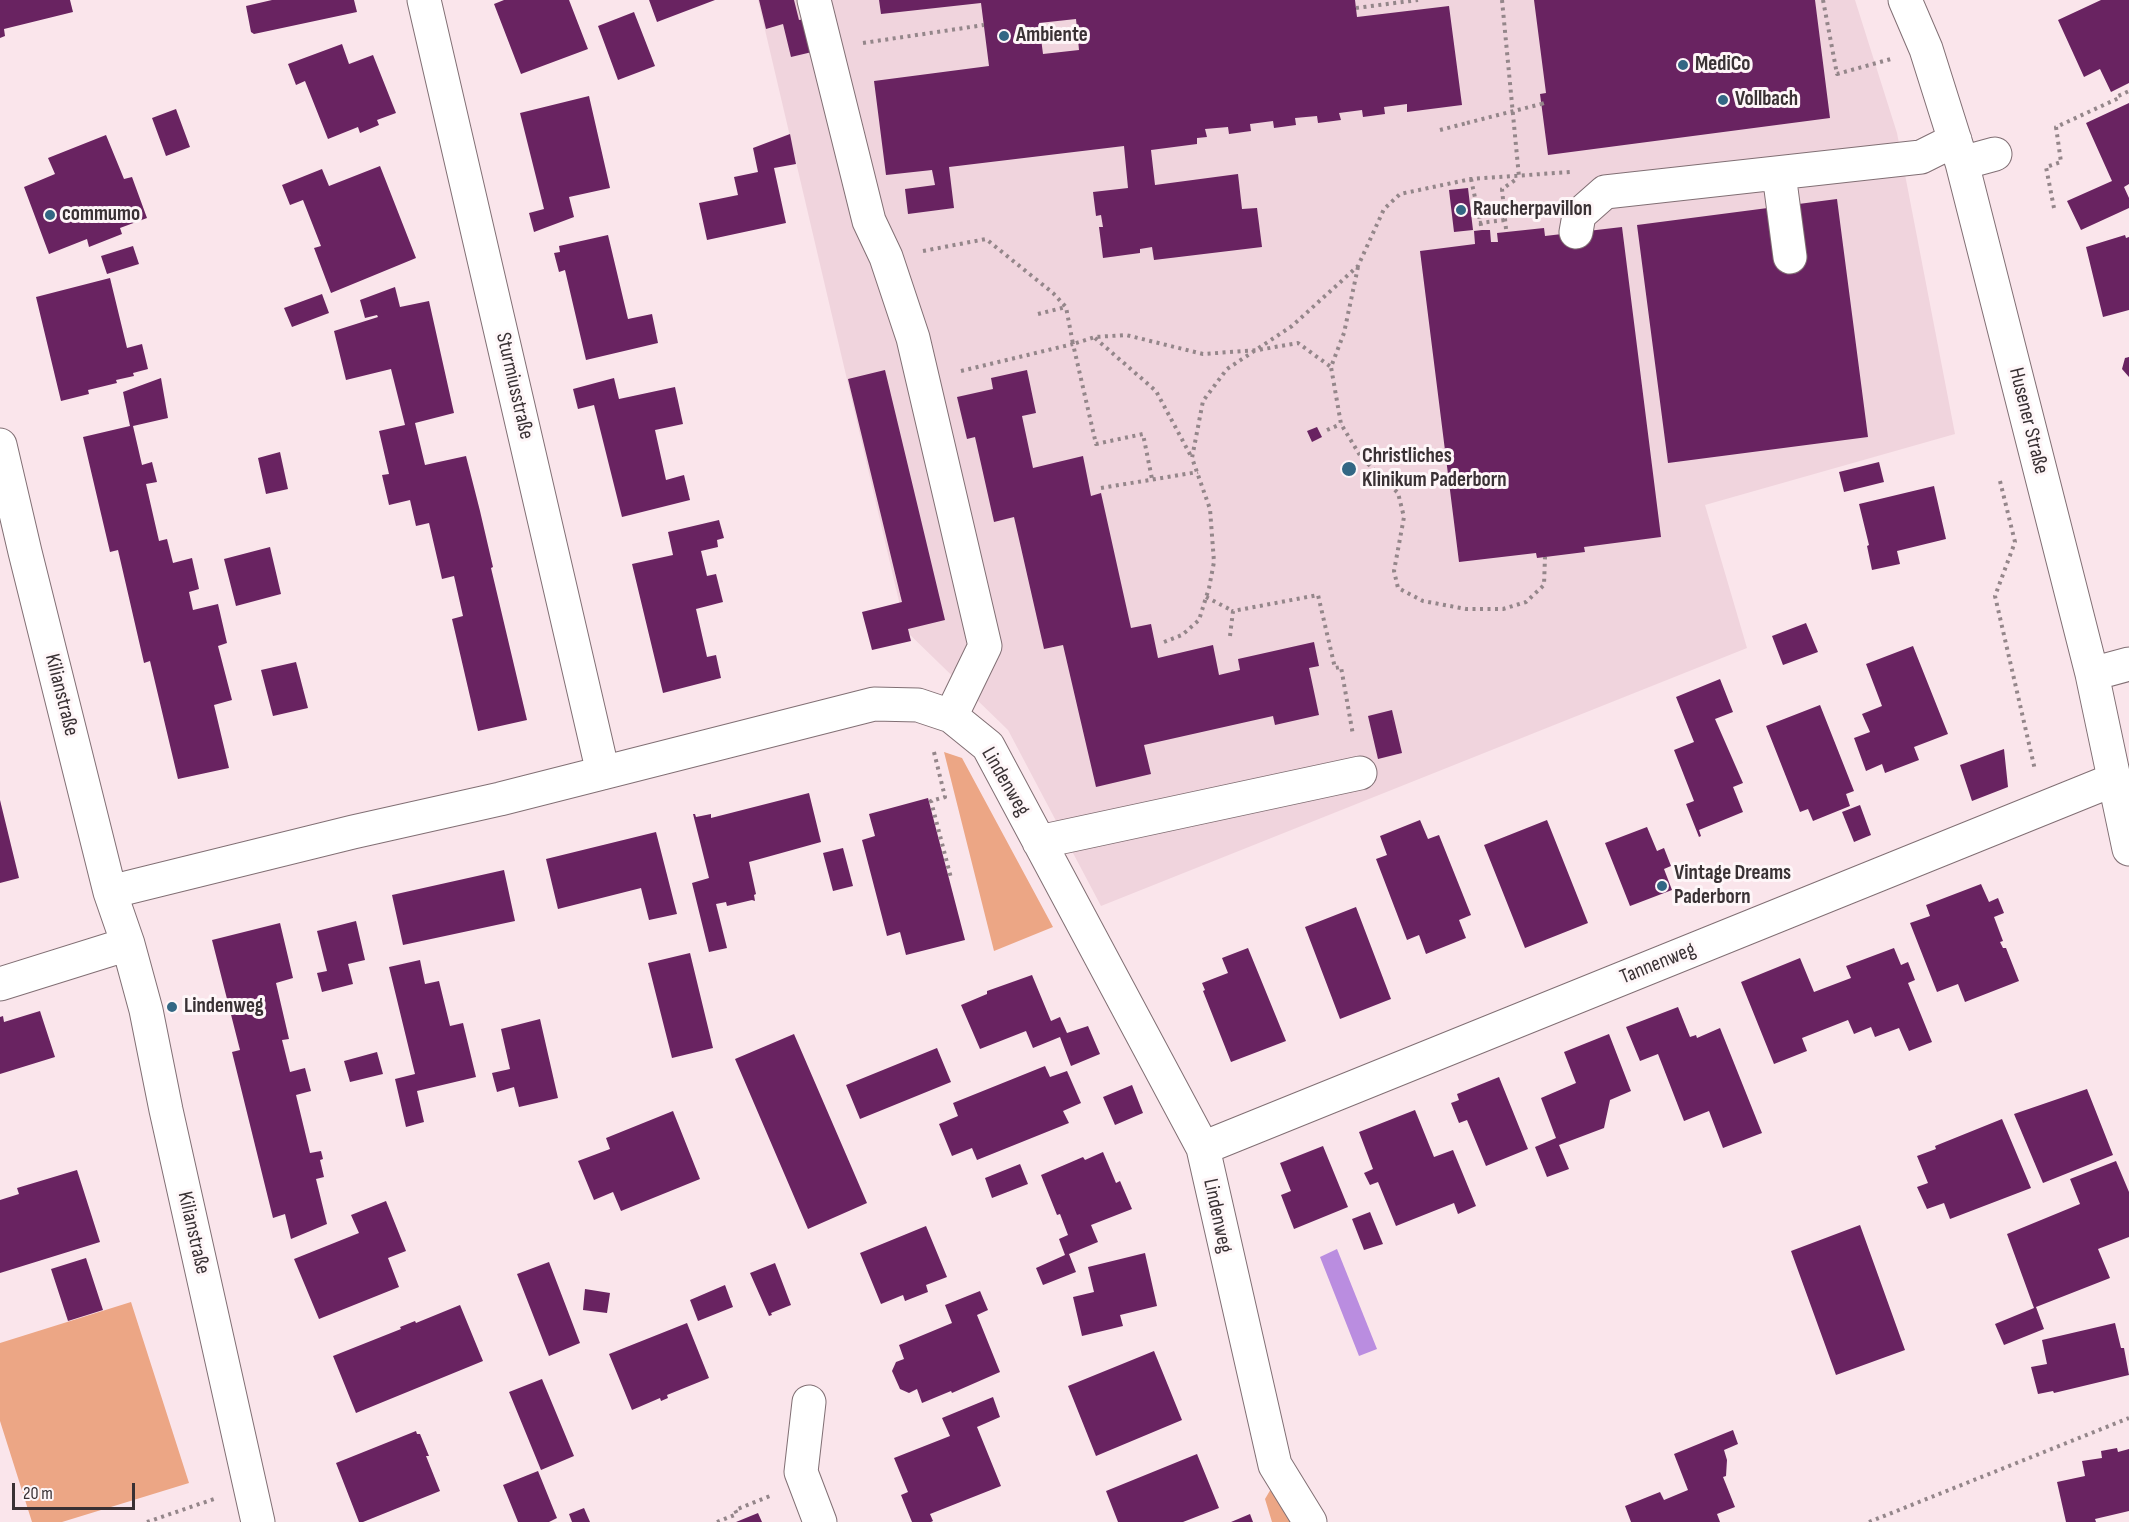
<!DOCTYPE html>
<meta charset="utf-8">
<style>
body{margin:0}
#map{position:relative;width:2129px;height:1522px;overflow:hidden;background:#fae5eb;font-family:"Sofia Sans Condensed",sans-serif}
canvas{display:block}
.scale{position:absolute;left:12px;top:1483px;width:123px;height:27px;box-sizing:border-box;border:3px solid #393134;border-top:0;padding-left:8px;font-size:18px;line-height:21px;white-space:nowrap;color:#393134;-webkit-text-stroke:4px #fef6f8;paint-order:stroke}
</style>
<div id="map">
<canvas width="2129" height="1522"></canvas>
<div class="scale">20 m</div>
</div>
<script>
const context = document.querySelector('canvas').getContext('2d');
context.lineJoin = 'round';
function fillPath(path, color) {
  context.fillStyle = color;
  context.fill(path, 'evenodd');
}
function poly(rows) {
  const path = new Path2D();
  for (const r of rows) {
    path.moveTo(r[0], r[1]);
    for (let i = 2; i < r.length; i += 2) path.lineTo(r[i], r[i + 1]);
  }
  return path;
}
function trace(path, color, width, dash) {
  context.strokeStyle = color;
  context.lineWidth = width;
  context.lineCap = dash ? 'butt' : 'round';
  context.setLineDash(dash || []);
  context.stroke(path);
}
function label(font, color, halo, rows, align = 'center') {
  context.font = font + ' "Sofia Sans Condensed",sans-serif';
  context.lineWidth = 6;
  context.setLineDash([]);
  context.textBaseline = 'middle';
  context.strokeStyle = halo;
  context.fillStyle = color;
  for (const [text, x, y, turn = 0] of rows) {
    context.save();
    context.translate(x, y);
    context.rotate((+turn || 0) * Math.PI / 180);
    context.textAlign = isNaN(turn) ? turn : align;
    if (halo) context.strokeText(text, 0, 0);
    context.fillText(text, 0, 0);
    context.restore();
  }
}
fillPath(poly([
 [758,0,1855,0,1897,133,1955,434,1705,505,1747,648,1101,906,1008,730,906,631]
]), '#f0d4dd');
fillPath(poly([
 [944,752,962,758,1053,927,994,951],
 [131,1302,189,1483,62,1522,32,1522,0,1421,0,1343],
 [1275,1482,1300,1522,1272,1522,1265,1499]
]), '#eca685');
fillPath(poly([
 [1337,1249,1377,1349,1359,1356,1320,1257]
]), '#ba8de0');
fillPath(poly([
 [0,0,70,0,73,12,4,29,5,36,0,38],
 [354,0,357,12,254,34,251,32,246,6,272,0],
 [504,0,569,0,588,49,521,74,494,4],
 [649,0,715,0,657,22],
 [759,0,794,0,799,20,805,19,812,52,791,57,783,24,766,29],
 [879,0,1355,0,1357,17,1449,6,1462,105,1407,112,1407,104,1384,107,1385,114,1363,117,1362,110,1339,113,1341,120,1318,123,1317,116,1295,118,1296,125,1274,128,1273,121,1250,124,1251,131,1229,134,1228,127,1205,129,1207,137,1197,138,1197,144,1151,150,1155,185,1238,174,1242,209,1257,208,1262,247,1154,260,1152,247,1140,249,1140,253,1103,258,1099,227,1103,227,1101,215,1096,216,1093,192,1128,188,1124,146,949,167,954,208,908,214,905,189,935,185,932,170,886,175,874,81,989,66,981,3,881,14],
 [1076,19,1079,50,1043,54,1039,23],
 [1534,0,1815,0,1830,118,1548,155,1540,94,1546,93],
 [2101,0,2129,0,2129,83,2111,92,2100,69,2084,77,2058,20],
 [634,12,655,66,618,80,598,26],
 [342,44,349,64,373,55,396,113,377,120,379,125,360,133,358,127,328,139,305,81,296,85,288,64],
 [589,96,610,188,569,197,574,217,534,232,529,213,544,209,520,113],
 [2129,103,2129,184,2124,187,2129,198,2129,208,2081,230,2067,201,2112,181,2086,123],
 [176,109,190,147,166,156,152,118],
 [790,134,796,164,774,168,786,223,707,240,699,203,738,195,734,177,758,172,753,148],
 [106,135,124,179,132,177,147,218,120,228,122,234,89,247,87,239,49,254,24,187,55,174,48,158],
 [380,166,416,258,331,293,314,248,321,246,303,200,290,205,282,185,322,169,329,186],
 [1468,188,1473,230,1454,232,1449,190],
 [1837,199,1868,437,1668,463,1637,225],
 [1622,227,1661,537,1584,547,1585,552,1537,558,1536,553,1459,562,1420,251,1475,244,1474,231,1482,230,1490,230,1491,242,1498,242,1497,233,1544,228,1545,236],
 [608,235,628,319,652,314,658,343,586,360,565,270,559,272,554,253,560,252,559,246],
 [2125,235,2126,238,2129,237,2129,310,2103,317,2086,247],
 [133,246,139,264,107,274,101,256],
 [110,278,127,348,142,344,148,369,133,373,134,376,116,380,117,383,88,390,89,394,61,401,36,297],
 [395,287,400,307,429,301,454,413,415,423,425,465,466,456,480,511,493,567,491,568,527,720,478,731,452,619,463,616,454,576,442,579,429,523,416,526,410,500,389,505,382,475,389,474,379,431,405,425,391,369,346,380,334,331,378,317,377,315,365,318,360,300],
 [322,294,329,313,292,327,284,308],
 [2129,357,2129,377,2122,369,2125,358],
 [885,370,945,620,908,629,911,641,872,650,862,612,902,602,848,379],
 [1027,370,1036,413,1022,416,1033,468,1083,456,1091,496,1101,493,1131,628,1151,624,1158,658,1213,645,1219,675,1240,670,1238,659,1314,642,1319,666,1309,668,1319,715,1275,725,1273,716,1144,745,1151,774,1096,787,1063,645,1044,649,1014,517,994,522,975,437,967,439,957,397,993,389,991,378],
 [161,378,168,418,133,426,142,465,152,462,157,482,146,484,159,541,167,539,173,563,192,558,199,589,189,592,193,610,218,604,227,643,218,646,232,700,214,705,229,768,178,779,150,661,144,663,118,550,110,552,83,437,130,426,123,392],
 [614,378,619,399,675,387,683,424,655,430,666,480,684,475,690,500,622,517,594,405,578,409,573,389],
 [1317,427,1322,437,1312,442,1307,431],
 [280,452,288,489,266,494,258,458],
 [1879,462,1884,482,1844,492,1839,472],
 [1934,486,1946,539,1897,551,1900,564,1872,570,1867,546,1869,545,1859,504],
 [719,520,724,538,717,540,718,547,701,551,707,576,716,574,723,602,696,609,707,657,716,655,721,678,663,693,632,564,673,555,668,532],
 [270,547,281,594,236,606,224,559],
 [1806,623,1818,652,1783,665,1772,636],
 [1913,646,1948,734,1914,747,1919,760,1885,773,1882,764,1866,771,1854,738,1870,732,1862,714,1882,706,1866,664],
 [296,662,308,708,273,716,261,670],
 [1720,679,1733,712,1715,719,1743,783,1733,787,1743,812,1699,830,1701,836,1699,837,1686,804,1694,801,1674,750,1694,742,1676,697],
 [1820,705,1854,791,1846,794,1850,806,1813,821,1808,809,1800,812,1766,726],
 [1392,710,1402,753,1378,759,1368,716],
 [2004,749,2008,787,1972,801,1960,765],
 [809,793,821,842,749,862,756,894,754,895,755,901,752,900,727,906,726,902,716,904,727,948,709,952,692,883,709,878,693,814,695,814,696,817,711,814,711,818],
 [928,798,965,940,906,955,900,932,887,936,862,840,875,836,869,814],
 [0,800,19,878,0,883],
 [1860,805,1871,835,1854,842,1842,812],
 [1420,820,1428,839,1439,835,1471,915,1459,920,1466,938,1426,954,1419,935,1407,940,1376,859,1387,855,1380,836],
 [1547,820,1588,923,1525,948,1484,845],
 [1647,827,1657,851,1664,848,1671,866,1664,869,1672,890,1630,906,1605,843],
 [656,832,677,914,649,920,641,888,558,909,546,859],
 [843,848,853,886,833,891,823,853],
 [504,870,515,921,403,945,392,895],
 [1981,884,1989,902,1998,898,2004,913,1994,917,2003,941,2000,942,2003,948,2006,948,2019,981,1965,1002,1958,984,1937,992,1910,923,1930,916,1926,905],
 [1356,907,1391,999,1340,1019,1305,927],
 [356,921,365,960,348,964,353,984,322,992,317,973,327,971,317,931],
 [280,923,293,978,276,983,289,1039,282,1040,290,1072,305,1068,311,1091,296,1095,310,1153,321,1151,323,1159,320,1160,324,1177,316,1179,327,1224,291,1239,285,1214,273,1218,232,1052,240,1050,212,940],
 [1248,948,1286,1041,1231,1062,1203,991,1205,990,1202,983,1228,973,1222,958],
 [1894,948,1901,965,1908,962,1915,980,1908,983,1932,1042,1909,1051,1899,1028,1875,1037,1871,1027,1854,1034,1848,1020,1802,1038,1807,1051,1774,1064,1741,982,1800,958,1814,992,1851,978,1846,966],
 [690,953,713,1048,672,1058,648,963],
 [420,960,425,984,439,981,450,1026,463,1023,476,1077,417,1091,424,1122,406,1127,395,1079,415,1074,389,967],
 [1032,975,1051,1021,1060,1017,1067,1033,1088,1026,1100,1054,1071,1066,1060,1037,1033,1048,1026,1031,980,1049,961,1005,987,994,987,991],
 [1678,1007,1690,1037,1696,1035,1697,1038,1720,1028,1762,1133,1723,1148,1709,1111,1684,1121,1658,1054,1640,1061,1626,1027],
 [40,1011,55,1057,0,1074,0,1017,3,1016,4,1022],
 [540,1019,558,1098,519,1107,514,1087,497,1092,492,1073,510,1069,501,1029],
 [794,1034,867,1203,808,1229,735,1059],
 [1609,1034,1631,1091,1610,1100,1604,1128,1559,1145,1569,1169,1547,1177,1535,1147,1556,1138,1541,1098,1576,1083,1564,1052],
 [937,1048,951,1082,860,1119,846,1085],
 [377,1052,383,1074,350,1082,344,1061],
 [1045,1066,1050,1077,1067,1071,1081,1103,1063,1111,1069,1123,977,1160,972,1148,952,1156,939,1124,958,1116,953,1103],
 [1499,1077,1528,1149,1486,1166,1467,1120,1459,1123,1451,1103,1459,1100,1457,1094],
 [1132,1085,1143,1113,1115,1125,1103,1097],
 [2087,1089,2113,1155,2043,1183,2014,1114],
 [1415,1110,1434,1157,1453,1150,1476,1206,1458,1214,1454,1203,1396,1226,1378,1182,1370,1185,1364,1173,1373,1169,1359,1132],
 [673,1111,700,1179,621,1211,613,1192,594,1200,578,1161,610,1149,606,1138],
 [2002,1119,2031,1188,1950,1219,1944,1203,1927,1209,1917,1187,1928,1183,1917,1156,1936,1149,1935,1146],
 [1323,1146,1348,1207,1294,1229,1281,1195,1291,1191,1280,1163],
 [1103,1152,1116,1183,1120,1181,1132,1209,1091,1225,1098,1242,1069,1254,1076,1272,1043,1285,1036,1268,1065,1255,1059,1239,1068,1235,1060,1214,1057,1215,1041,1175,1083,1157,1085,1160],
 [2116,1161,2129,1192,2129,1237,2098,1249,2110,1278,2036,1307,2044,1329,2004,1345,1995,1324,2034,1308,2007,1234,2080,1204,2070,1179],
 [1020,1164,1028,1184,992,1198,985,1178],
 [77,1170,100,1242,0,1273,0,1200,19,1194,17,1188],
 [386,1201,406,1251,388,1258,399,1287,319,1319,294,1259,359,1233,351,1215],
 [1370,1212,1383,1244,1364,1250,1352,1219],
 [1860,1225,1905,1350,1836,1375,1791,1251],
 [926,1226,947,1277,926,1285,928,1292,905,1301,903,1295,881,1304,860,1253],
 [1145,1253,1157,1306,1120,1315,1123,1326,1082,1336,1073,1297,1094,1292,1088,1267],
 [86,1258,103,1310,68,1321,51,1269],
 [549,1262,580,1343,549,1356,517,1274],
 [775,1263,791,1305,771,1313,772,1315,769,1316,750,1273],
 [725,1285,733,1307,698,1321,690,1300],
 [585,1289,610,1293,607,1313,583,1310],
 [980,1291,988,1310,977,1315,1000,1372,952,1393,951,1391,922,1403,917,1389,909,1393,900,1389,892,1371,896,1362,904,1359,899,1345,952,1323,945,1305],
 [460,1305,483,1361,356,1413,333,1356,401,1329,400,1327,415,1321,416,1323],
 [687,1323,709,1378,667,1395,668,1398,661,1401,660,1398,632,1410,609,1354],
 [2115,1323,2121,1348,2124,1348,2129,1375,2054,1393,2053,1391,2038,1394,2031,1367,2047,1364,2042,1340],
 [1154,1351,1182,1420,1096,1456,1068,1386],
 [542,1379,574,1456,541,1470,509,1392],
 [993,1397,1000,1417,977,1427,1001,1486,930,1514,933,1521,931,1522,912,1522,901,1495,908,1492,894,1458,950,1436,942,1418],
 [1733,1430,1738,1444,1724,1450,1727,1460,1726,1476,1723,1477,1735,1507,1717,1514,1720,1522,1631,1522,1625,1506,1660,1492,1664,1500,1688,1490,1674,1454],
 [416,1431,417,1434,420,1434,429,1456,426,1456,440,1491,363,1522,359,1522,336,1463],
 [2117,1448,2118,1452,2129,1449,2129,1511,2095,1519,2096,1522,2066,1522,2057,1482,2085,1476,2082,1461,2102,1458,2101,1451],
 [1197,1454,1219,1508,1183,1522,1118,1522,1106,1491],
 [538,1471,557,1518,549,1522,518,1522,503,1485],
 [584,1508,590,1522,572,1522,569,1514],
 [758,1513,762,1522,736,1522],
 [1250,1514,1253,1522,1231,1522]
]), '#692361');
const minor = poly([
 [424,0,603,773],
 [814,0,869,221,886,257,913,338,985,646,951,716],
 [1905,0,1926,49,1962,163,2092,674,2129,849],
 [1962,163,1995,154],
 [1779,174,1790,257],
 [1576,232,1579,215,1605,192,1921,157,1955,140],
 [0,445,25,552,110,892,128,944,146,1010,166,1110,258,1522],
 [2092,674,2129,664],
 [1039,842,1360,773],
 [110,892,353,832,500,799,874,704,918,705,951,716,988,746,1203,1148,1275,1465,1310,1522],
 [0,984,128,944],
 [1203,1148,2113,780],
 [809,1402,801,1472,820,1522]
]);
trace(minor, '#816f74', 35);
trace(poly([
 [1502,0,1519,177],
 [1823,0,1837,74,1891,59],
 [1356,8,1418,0],
 [863,43,984,25],
 [1541,104,1547,102],
 [1440,130,1467,123],
 [1471,179,1482,230],
 [2054,208,2046,167,2061,162,2056,127,2119,98,2118,96,2129,91],
 [1479,223,1505,220],
 [1506,229,1502,189,1518,178],
 [923,251,986,239,1053,293,1066,307,1073,344,1095,337,1126,335,1203,354,1258,350,1298,343,1331,367],
 [1358,267,1344,333,1331,367,1341,424,1361,457,1398,493,1404,517,1394,571,1398,588,1423,601,1466,609,1503,609,1526,602,1544,585,1545,557],
 [1038,314,1066,307],
 [1095,338,1156,391,1192,458],
 [961,371,1073,344,1096,444,1143,434,1152,479],
 [1327,430,1341,424],
 [2000,481,2015,542,1995,596,2035,770],
 [1101,488,1198,472],
 [1206,597,1233,611],
 [1230,636,1233,611,1318,595,1335,668,1341,667,1353,735],
 [1164,642,1182,635,1199,620,1209,588,1214,562,1210,509,1192,458,1203,401,1227,369,1292,326,1358,266,1384,209,1400,194,1471,179,1570,172],
 [934,752,945,797,931,801,951,878],
 [147,1522,214,1499],
 [717,1522,737,1514,735,1510,770,1496],
 [1869,1522,2129,1418]
]), '#94868a', 4, [3, 4.5]);
trace(minor, '#fff', 33);
trace(poly([
 [1467,123,1541,104]
]), '#94868a', 4, [3, 4.5]);
for (const [x, y, r, color] of [
 [1004,36,6,"#336784"],
 [1683,65,6,"#336784"],
 [1723,100,6,"#336784"],
 [1461,210,6,"#336784"],
 [50,215,6,"#336784"],
 [1349,469,8,"#336784"],
 [1662,886,6,"#336784"],
 [172,1007,6,"#336784"]
]) {
  const dot = new Path2D();
  dot.arc(x, y, r, 0, 2 * Math.PI);
  context.fillStyle = color;
  context.fill(dot);
  trace(dot, '#fef6f8', 2);
}
label('bold 21px', '#393134', '#fef6f8', [
 ["Ambiente",1016,36],
 ["MediCo",1695,65],
 ["Vollbach",1735,100],
 ["Raucherpavillon",1473,210],
 ["commumo",62,215],
 ["Christliches",1362,457],
 ["Klinikum Paderborn",1362,481],
 ["Vintage Dreams",1674,874],
 ["Paderborn",1674,898],
 ["Lindenweg",184,1007]
], 'left');
label('21px', '#393134', '#fef6f8', [
 ["Sturmiusstraße",514,386,77],
 ["Husener Straße",2028,421,76],
 ["Kilianstraße",61,695,76],
 ["Lindenweg",1005,782,60],
 ["Tannenweg",1658,964,-22],
 ["Lindenweg",1217,1216,78],
 ["Kilianstraße",193,1233,77]
]);
</script>
